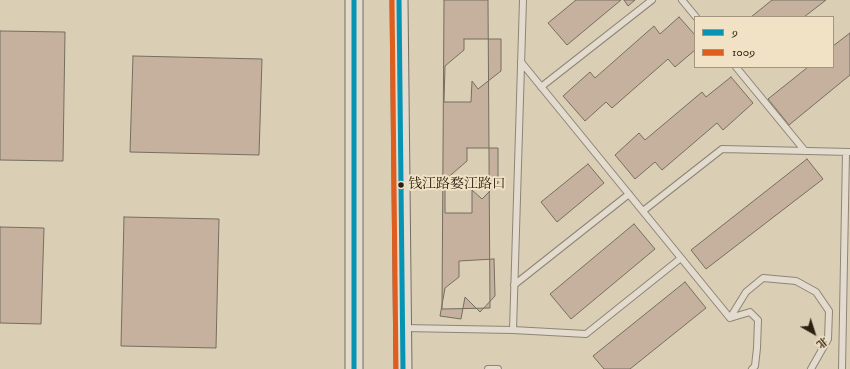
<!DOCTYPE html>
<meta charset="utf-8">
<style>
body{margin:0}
#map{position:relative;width:850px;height:369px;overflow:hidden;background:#daceb5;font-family:"IM FELL DW Pica","Noto Serif SC",serif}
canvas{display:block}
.legend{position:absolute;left:694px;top:16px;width:140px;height:52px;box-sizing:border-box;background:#f1e2c5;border:1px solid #a2947d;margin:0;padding:5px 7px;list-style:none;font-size:12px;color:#2b1f12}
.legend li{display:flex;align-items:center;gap:8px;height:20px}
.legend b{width:20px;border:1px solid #a2947d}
.north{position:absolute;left:794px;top:313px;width:40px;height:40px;-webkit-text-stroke:3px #f1e2c5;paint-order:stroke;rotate:141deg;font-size:11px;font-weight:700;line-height:16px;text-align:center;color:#2b1f12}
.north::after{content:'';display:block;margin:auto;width:14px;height:18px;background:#2b1f12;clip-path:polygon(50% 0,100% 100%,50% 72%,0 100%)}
</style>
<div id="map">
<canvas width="850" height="369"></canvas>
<ul class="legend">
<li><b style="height:5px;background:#0694b2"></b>9</li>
<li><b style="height:5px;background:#de5e20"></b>1009</li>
</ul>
<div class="north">北</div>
</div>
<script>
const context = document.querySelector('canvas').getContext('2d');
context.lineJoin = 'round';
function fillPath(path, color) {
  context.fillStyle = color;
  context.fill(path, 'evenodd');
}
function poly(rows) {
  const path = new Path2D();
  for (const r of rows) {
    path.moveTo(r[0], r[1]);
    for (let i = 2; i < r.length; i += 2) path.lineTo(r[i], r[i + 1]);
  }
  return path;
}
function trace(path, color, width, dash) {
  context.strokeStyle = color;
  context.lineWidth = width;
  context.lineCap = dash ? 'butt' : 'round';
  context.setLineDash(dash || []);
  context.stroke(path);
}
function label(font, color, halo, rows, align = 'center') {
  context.font = font + ' "IM FELL DW Pica","Noto Serif SC",serif';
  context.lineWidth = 4;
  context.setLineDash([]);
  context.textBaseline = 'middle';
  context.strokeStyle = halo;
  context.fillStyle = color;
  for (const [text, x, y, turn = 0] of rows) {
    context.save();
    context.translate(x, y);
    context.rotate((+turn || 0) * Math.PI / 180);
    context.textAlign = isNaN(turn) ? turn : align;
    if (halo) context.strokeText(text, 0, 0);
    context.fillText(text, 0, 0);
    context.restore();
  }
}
const building = poly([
 [444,0,488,0,490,308,442,309,444,0],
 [576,0,621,0,567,45,548,23,576,0],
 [624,0,635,0,628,6,624,0],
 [772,0,826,0,804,17,751,17,772,0],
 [679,17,695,35,695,50,675,67,668,59,612,108,606,102,585,121,563,96,590,72,595,78,654,26,660,34,679,17],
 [0,31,65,32,63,161,0,160,0,31],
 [850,33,850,75,789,125,768,99,808,67,833,67,833,46,850,33],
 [464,39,501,39,501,71,478,89,472,81,471,102,444,102,445,66,464,50,464,39],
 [133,56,262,59,259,155,130,152,133,56],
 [731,77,753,103,723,130,717,123,662,170,655,162,635,179,615,155,639,133,645,140,702,92,706,97,731,77],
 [467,148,498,148,498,183,482,199,472,190,472,213,445,213,445,180,467,161,467,148],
 [807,159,823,179,706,269,691,250,807,159],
 [588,164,604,183,557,222,541,202,588,164],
 [124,217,219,219,216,348,121,346,124,217],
 [634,224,655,249,571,319,550,294,634,224],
 [0,227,44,228,41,324,0,323,0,227],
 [494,259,495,296,480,312,465,297,461,319,440,316,445,288,459,277,459,261,494,259],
 [685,282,706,308,630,369,604,369,593,356,685,282]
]);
fillPath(building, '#c5b19e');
trace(building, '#756e60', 1);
const service = poly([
 [682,0,696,17],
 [521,62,730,318],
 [736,67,805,151],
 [541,87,652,0],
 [643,211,722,149,850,152],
 [514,285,629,194],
 [403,328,513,330,523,0],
 [513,330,586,334,681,258],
 [488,369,498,369],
 [752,369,755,366,757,348,758,320,750,312,730,318,746,292,763,278,796,281,816,292,829,311,828,339,811,369],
 [842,369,846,152]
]);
const secondary = poly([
 [354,0,354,369],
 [399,0,403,369]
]);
trace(service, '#8e8576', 8);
trace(secondary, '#756e60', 19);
trace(service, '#e2dbce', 6);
trace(secondary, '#e2dbce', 17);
trace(poly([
 [354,0,354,369],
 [399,0,403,369]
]), '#0694b2', 5);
trace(poly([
 [392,0,396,369]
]), '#de5e20', 5);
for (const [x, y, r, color] of [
 [401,185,3.5,"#2b1f12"]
]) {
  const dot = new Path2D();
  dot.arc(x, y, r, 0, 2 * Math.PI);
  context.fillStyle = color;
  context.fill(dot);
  trace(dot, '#f1e2c5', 1.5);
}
label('14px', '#2b1f12', '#f1e2c5', [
 ["钱江路婺江路口",408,185]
], 'left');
</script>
